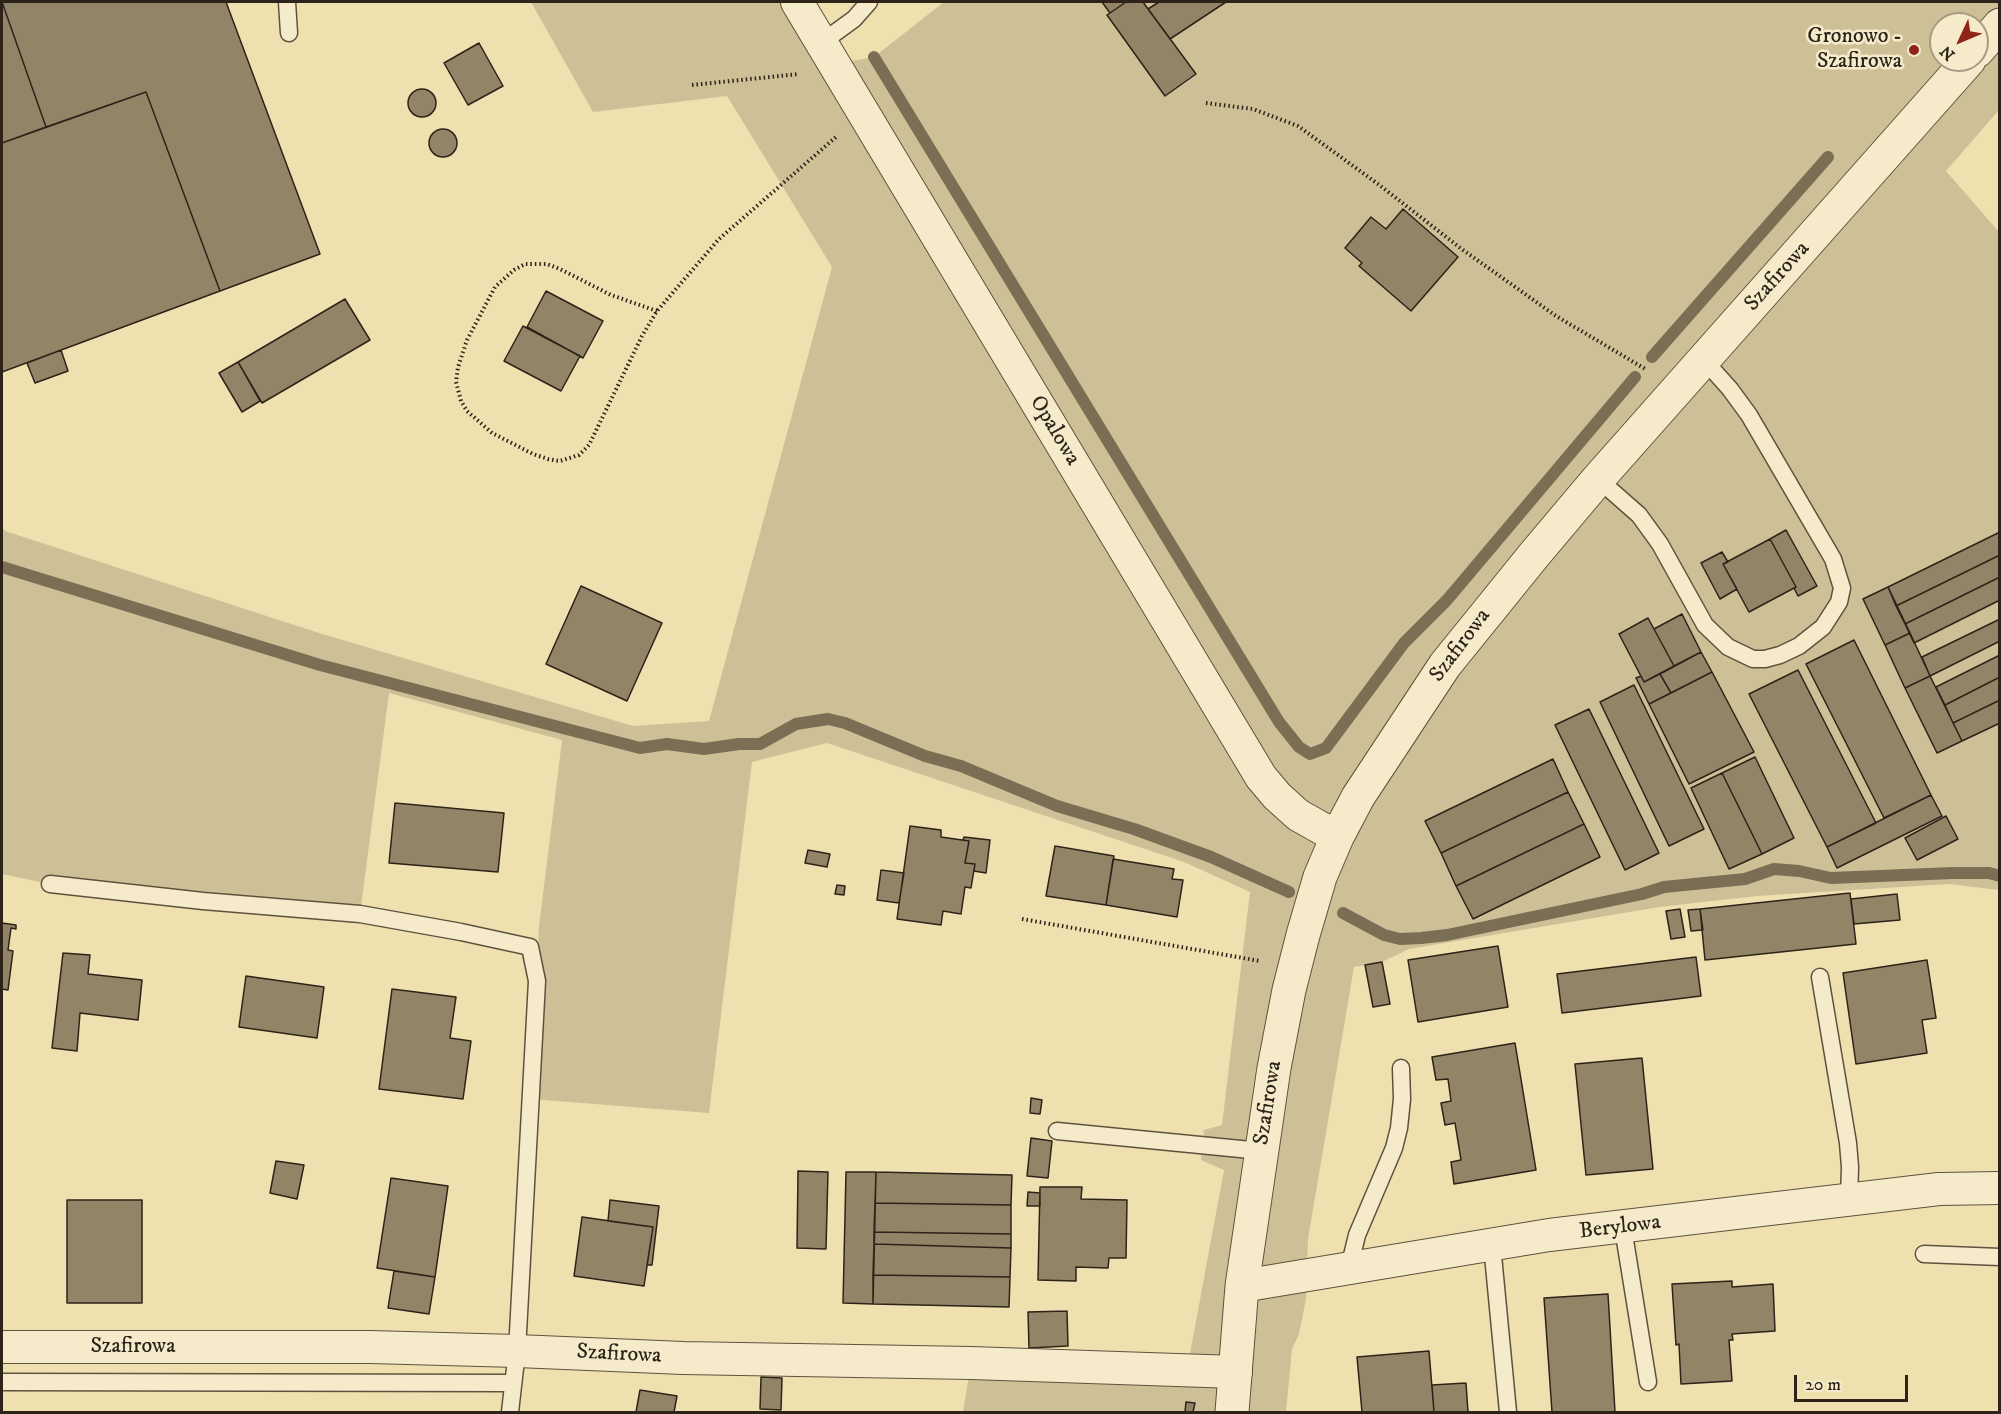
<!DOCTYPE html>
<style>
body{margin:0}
#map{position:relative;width:2001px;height:1414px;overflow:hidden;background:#efe0af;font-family:"IM FELL DW Pica",serif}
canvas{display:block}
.frame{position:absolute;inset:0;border:3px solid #2d2319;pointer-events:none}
.north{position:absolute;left:1929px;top:12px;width:60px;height:60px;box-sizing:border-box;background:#f5ebcb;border:2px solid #a59b84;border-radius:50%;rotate:226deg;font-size:16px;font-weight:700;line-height:24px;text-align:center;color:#2d2319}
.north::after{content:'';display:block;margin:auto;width:21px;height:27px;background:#8f2418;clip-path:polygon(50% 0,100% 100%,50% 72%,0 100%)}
.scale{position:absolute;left:1794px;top:1375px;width:114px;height:27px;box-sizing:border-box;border:3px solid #2d2319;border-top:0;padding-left:8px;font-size:18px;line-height:21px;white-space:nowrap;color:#2d2319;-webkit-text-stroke:4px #f5ebcb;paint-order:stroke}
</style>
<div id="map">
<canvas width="2001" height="1414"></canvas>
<div class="frame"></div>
<div class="north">N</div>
<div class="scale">20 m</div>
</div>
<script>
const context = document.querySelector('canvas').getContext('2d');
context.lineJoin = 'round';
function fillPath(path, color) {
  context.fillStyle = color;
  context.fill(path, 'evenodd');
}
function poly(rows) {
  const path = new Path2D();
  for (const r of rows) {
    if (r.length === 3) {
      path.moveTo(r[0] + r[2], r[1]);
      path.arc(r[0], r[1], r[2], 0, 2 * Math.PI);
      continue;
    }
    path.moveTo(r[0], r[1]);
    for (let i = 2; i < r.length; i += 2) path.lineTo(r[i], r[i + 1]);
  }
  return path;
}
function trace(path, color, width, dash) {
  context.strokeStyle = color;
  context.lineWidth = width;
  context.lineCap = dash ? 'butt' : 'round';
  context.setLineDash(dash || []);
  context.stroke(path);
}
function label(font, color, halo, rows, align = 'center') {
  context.font = font + ' "IM FELL DW Pica",serif';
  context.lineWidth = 5;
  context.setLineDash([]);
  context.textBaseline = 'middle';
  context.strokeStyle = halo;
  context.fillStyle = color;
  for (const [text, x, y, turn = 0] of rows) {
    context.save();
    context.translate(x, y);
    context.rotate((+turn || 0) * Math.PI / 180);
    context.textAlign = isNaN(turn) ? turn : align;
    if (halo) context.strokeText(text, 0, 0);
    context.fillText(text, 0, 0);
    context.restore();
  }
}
fillPath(poly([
 [531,2,797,2,835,64,874,57,944,2,1999,2,1999,110,1946,171,1999,232,1999,890,1949,884,1757,896,1659,907,1409,949,1382,962,1354,967,1308,1239,1306,1299,1299,1334,1292,1349,1286,1412,963,1412,971,1363,1187,1370,1224,1170,1201,1160,1204,1130,1222,1125,1250,892,1184,862,827,743,752,762,709,1113,531,1099,539,927,562,740,389,693,360,914,50,884,2,874,2,527,5,531,319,633,633,726,709,721,832,267,727,96,593,112],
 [1941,24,1977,24,1977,60,1941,60]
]), '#cec096');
trace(poly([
 [874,57,1279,722,1299,747,1310,754,1326,748,1404,643,1447,600,1635,377],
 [1652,357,1828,157],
 [2,567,320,665,640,748,667,744,704,749,739,744,760,744,796,724,828,719,845,723,925,756,961,766,1057,806,1134,829,1211,857,1289,892],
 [1343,913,1384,935,1400,939,1421,938,1447,935,1642,894,1664,887,1745,879,1774,869,1799,871,1831,878,1953,873,1989,873,2000,876]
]), '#7a6e54', 12);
const building = poly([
 [2,2,226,2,320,254,220,291,146,92,46,127,2,2],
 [2,2,46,127,2,143,2,2],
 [1102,2,1126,2,1110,13,1102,2],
 [1126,2,1143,2,1196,74,1165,96,1107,15,1126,2],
 [1159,2,1226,2,1170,39,1148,9,1159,2],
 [479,43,503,86,468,105,444,63,479,43],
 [422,103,14],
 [146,92,220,291,2,372,2,143,146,92],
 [443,143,14],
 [1403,209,1458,257,1411,311,1359,266,1362,263,1345,248,1371,217,1386,229,1403,209],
 [546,291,603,321,583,358,527,327,546,291],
 [345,299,370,340,262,403,238,362,345,299],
 [523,326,580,356,561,391,504,361,523,326],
 [61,350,68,371,35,383,27,363,61,350],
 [238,362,260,401,242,412,219,373,238,362],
 [1786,530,1817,586,1798,596,1794,588,1796,587,1770,539,1786,530],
 [2000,532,2000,555,1896,606,1888,587,2000,532],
 [1770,539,1796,587,1749,612,1723,564,1770,539],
 [1722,552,1728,562,1723,564,1737,589,1720,599,1701,563,1722,552],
 [2000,555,2000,577,1905,624,1896,606,2000,555],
 [2000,577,2000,600,1914,643,1905,624,2000,577],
 [581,586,662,623,627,701,546,664,581,586],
 [1888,587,1910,633,1885,645,1863,599,1888,587],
 [1682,614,1701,652,1674,666,1654,629,1682,614],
 [1648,618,1674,666,1644,682,1619,634,1648,618],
 [2000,619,2000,641,1930,676,1922,657,2000,619],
 [1910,633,1930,676,1905,688,1885,645,1910,633],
 [1854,640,1931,795,1884,818,1806,664,1854,640],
 [1701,652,1712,672,1671,693,1660,674,1701,652],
 [2000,655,2000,677,1945,705,1936,687,2000,655],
 [1798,670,1876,823,1827,847,1749,694,1798,670],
 [1712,672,1754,752,1689,784,1649,704,1712,672],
 [1660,674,1671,693,1649,704,1636,678,1641,676,1644,682,1660,674],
 [1930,676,1962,741,1937,753,1905,688,1930,676],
 [2000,677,2000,700,1953,723,1945,705,2000,677],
 [1634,685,1704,829,1669,846,1600,702,1634,685],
 [2000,700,2000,723,1962,741,1953,723,2000,700],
 [1589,709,1659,853,1625,870,1555,725,1589,709],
 [1755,757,1794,838,1762,854,1722,773,1755,757],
 [1553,759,1568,792,1441,853,1425,821,1553,759],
 [1722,773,1762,854,1729,869,1691,788,1722,773],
 [1568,792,1584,824,1456,886,1441,853,1568,792],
 [1931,795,1942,816,1837,868,1827,847,1931,795],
 [395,803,504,813,498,872,389,863,395,803],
 [1946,816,1958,839,1917,860,1905,838,1946,816],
 [1584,824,1600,857,1473,919,1456,886,1584,824],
 [910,826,941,830,941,837,969,841,965,863,975,864,971,888,965,887,961,914,943,911,941,925,897,919,910,826],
 [964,837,990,840,986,873,974,871,975,864,965,863,969,841,963,840,964,837],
 [1055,846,1114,856,1106,905,1046,896,1055,846],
 [808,850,830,854,827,867,805,863,808,850],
 [1113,859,1174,869,1172,879,1183,880,1177,917,1106,905,1113,859],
 [881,870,904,873,899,903,877,900,881,870],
 [837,885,845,886,844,895,835,894,837,885],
 [1850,893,1856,944,1705,960,1700,909,1850,893],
 [1897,894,1900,920,1854,924,1851,899,1897,894],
 [1680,909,1685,937,1671,939,1666,911,1680,909],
 [1700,909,1703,930,1691,931,1688,910,1700,909],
 [2,923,16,925,16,929,11,928,8,950,13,951,8,990,2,989,2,923],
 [1498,946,1508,1007,1418,1022,1408,960,1498,946],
 [63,953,90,955,88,974,142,980,138,1020,80,1013,77,1051,52,1048,63,953],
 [1696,957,1701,996,1562,1013,1557,974,1696,957],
 [1927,960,1936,1018,1922,1020,1927,1053,1856,1064,1843,973,1927,960],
 [1382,962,1390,1004,1373,1007,1365,965,1382,962],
 [246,976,324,987,317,1038,239,1027,246,976],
 [392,989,456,997,450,1038,471,1041,463,1099,379,1089,392,989],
 [1515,1043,1536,1170,1454,1184,1451,1162,1461,1160,1455,1123,1445,1125,1441,1103,1451,1101,1448,1079,1436,1080,1432,1057,1515,1043],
 [1642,1058,1653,1169,1586,1175,1575,1064,1642,1058],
 [1031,1098,1042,1100,1040,1114,1030,1113,1031,1098],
 [1031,1138,1052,1141,1048,1178,1027,1176,1031,1138],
 [276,1161,304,1165,297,1199,270,1193,276,1161],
 [798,1171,828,1172,826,1249,797,1248,798,1171],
 [846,1172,876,1172,873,1304,843,1303,846,1172],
 [876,1172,1012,1175,1011,1205,875,1203,876,1172],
 [391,1178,448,1186,435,1277,377,1268,391,1178],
 [1040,1187,1082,1187,1081,1199,1127,1200,1126,1258,1109,1258,1108,1268,1076,1267,1076,1281,1038,1280,1040,1187],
 [1028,1192,1040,1193,1040,1206,1027,1206,1028,1192],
 [67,1200,142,1200,142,1303,67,1303,67,1200],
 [610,1200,659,1206,652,1265,647,1265,653,1227,608,1221,610,1200],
 [875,1203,1011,1205,1011,1234,874,1232,875,1203],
 [582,1217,653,1227,644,1286,574,1276,582,1217],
 [874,1232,1011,1234,1011,1248,874,1244,874,1232],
 [874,1244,1011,1248,1010,1277,873,1275,874,1244],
 [394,1271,435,1277,429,1314,388,1308,394,1271],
 [873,1275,1010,1277,1009,1307,873,1304,873,1275],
 [1732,1281,1732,1287,1773,1284,1775,1331,1732,1334,1733,1340,1729,1340,1732,1381,1681,1384,1679,1344,1676,1345,1672,1284,1732,1281],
 [1608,1294,1615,1412,1552,1412,1544,1298,1608,1294],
 [1067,1311,1068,1346,1029,1348,1028,1312,1067,1311],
 [1429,1351,1434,1412,1362,1412,1357,1357,1429,1351],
 [761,1377,782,1378,781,1410,760,1409,761,1377],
 [1466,1383,1468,1412,1434,1412,1432,1385,1466,1383],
 [640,1390,677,1396,674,1412,636,1412,640,1390],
 [1186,1402,1195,1403,1193,1412,1185,1412,1186,1402]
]);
fillPath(building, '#928567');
trace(building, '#2d2319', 1.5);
const service = poly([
 [287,2,289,33],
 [821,43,854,19,869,2],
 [1598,479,1639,515,1660,544,1705,625,1728,647,1753,659,1765,659,1780,655,1799,646,1823,627,1839,602,1842,588,1833,559,1749,415,1730,389,1704,360],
 [50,884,203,901,360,914,461,932,530,947,537,981,517,1351,510,1412],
 [1820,977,1848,1143,1850,1167,1849,1199],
 [1057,1131,1261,1151],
 [1623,1228,1648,1382],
 [1492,1245,1508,1412],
 [1924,1254,2000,1257],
 [1349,1268,1357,1235,1394,1148,1399,1128,1402,1099,1401,1068],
 [2,1382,513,1383]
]);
const minor = poly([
 [797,2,1261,777,1277,796,1298,815,1337,837],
 [1242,1286,1549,1235,1939,1189,2000,1188],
 [2,1347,370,1347,517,1351,683,1358,971,1363,1236,1372]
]);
const tertiary = poly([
 [1977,51,2000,25],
 [1232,1412,1242,1286,1274,1068,1289,990,1303,935,1320,877,1337,837,1358,797,1445,665,1534,555,1598,479,1969,60]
]);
trace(service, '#5e523e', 19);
trace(minor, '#5e523e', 34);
trace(tertiary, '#5e523e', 35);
trace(poly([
 [692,85,799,74],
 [1206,103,1253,109,1298,126,1378,184,1463,250,1556,316,1647,370],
 [657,311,611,295,560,269,547,264,525,264,514,270,495,287,467,340,458,367,456,382,461,401,467,411,492,433,533,454,548,459,560,461,579,455,589,445,642,336,657,311,719,239,836,137],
 [1022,919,1260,961]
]), '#2d2319', 4, [1.5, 3]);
trace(service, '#f5ebcb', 16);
trace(minor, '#f5ebcb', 32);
trace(tertiary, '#f5ebcb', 33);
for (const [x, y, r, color] of [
 [1914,50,6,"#8f2418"]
]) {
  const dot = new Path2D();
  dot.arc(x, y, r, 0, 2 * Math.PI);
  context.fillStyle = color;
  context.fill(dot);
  trace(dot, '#f5ebcb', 2);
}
label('22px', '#2d2319', '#f5ebcb', [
 ["Gronowo -",1902,37],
 ["Szafirowa",1902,62]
], 'right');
label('22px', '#2d2319', '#f5ebcb', [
 ["Szafirowa",1778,277,-48],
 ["Opalowa",1054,431,59],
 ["Szafirowa",1461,646,-53],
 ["Szafirowa",1269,1103,-81],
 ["Berylowa",1620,1228,-7],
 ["Szafirowa",133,1347],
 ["Szafirowa",619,1355,3]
]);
</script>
